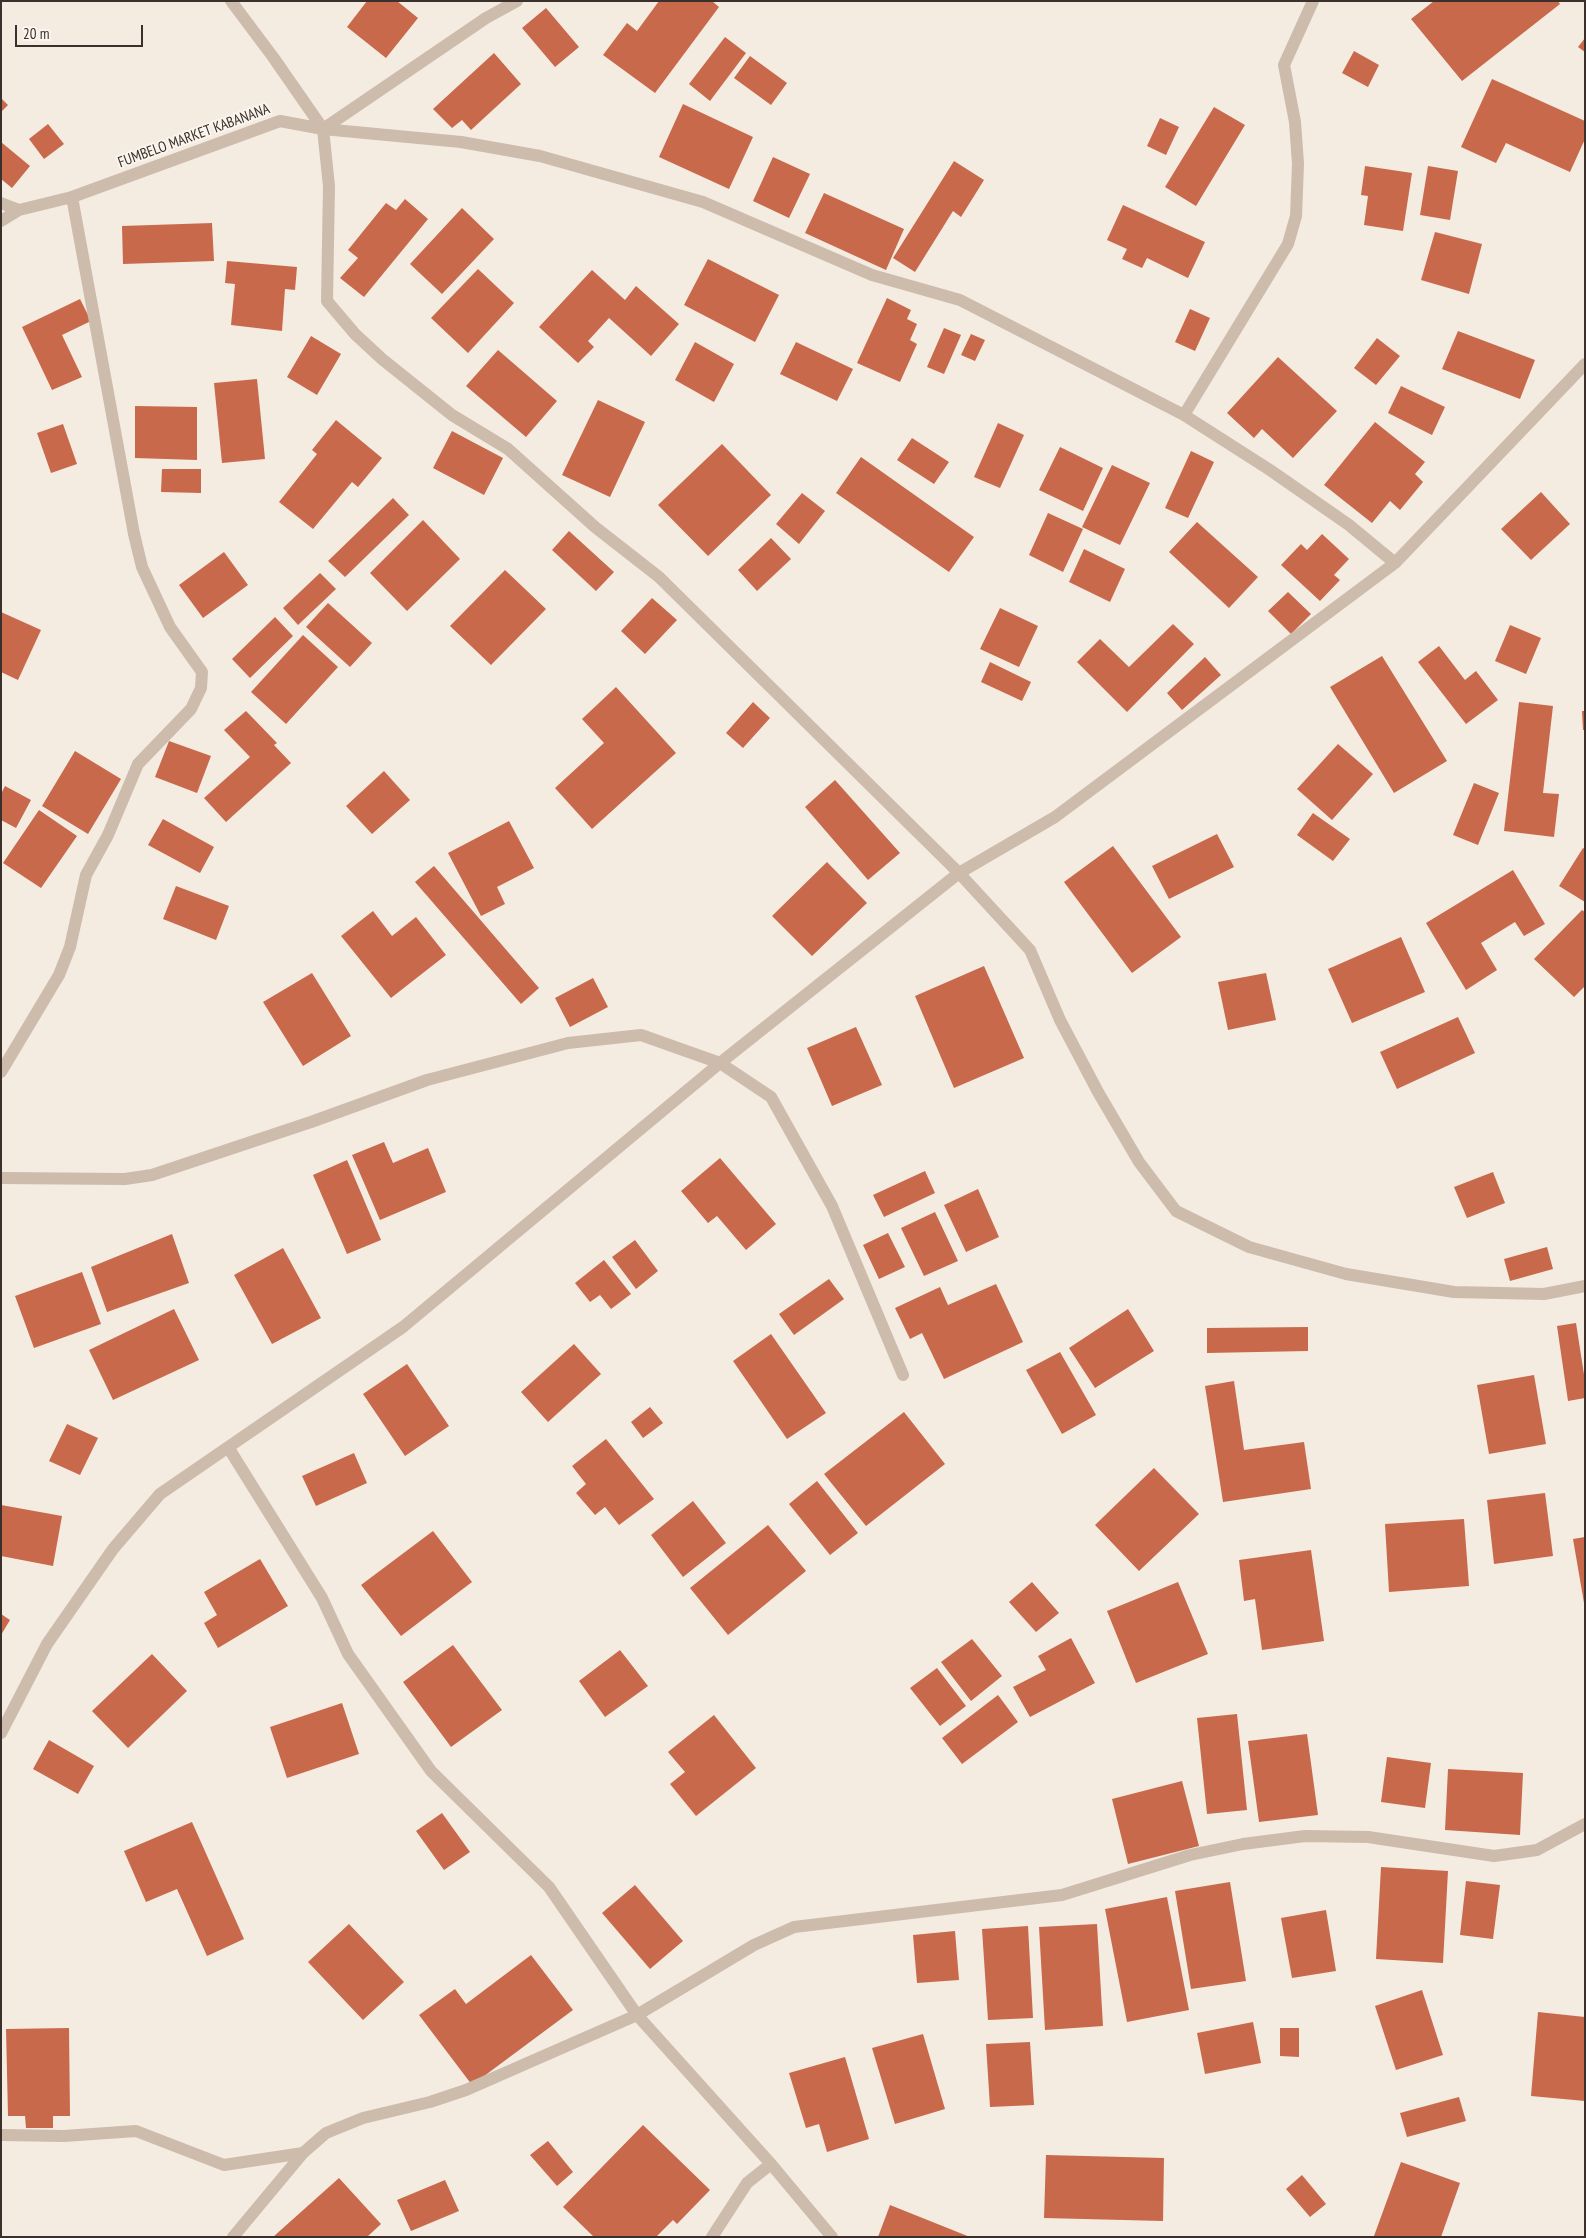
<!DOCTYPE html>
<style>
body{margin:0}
#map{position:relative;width:1586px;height:2238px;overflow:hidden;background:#f4ebe1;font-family:"PT Sans Narrow",sans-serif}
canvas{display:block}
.frame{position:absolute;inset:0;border:2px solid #3b302b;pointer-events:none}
.scale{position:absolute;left:15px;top:25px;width:128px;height:22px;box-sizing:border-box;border:2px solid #3b302b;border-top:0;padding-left:6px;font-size:15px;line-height:18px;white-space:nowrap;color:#3b302b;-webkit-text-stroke:4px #fbf5ee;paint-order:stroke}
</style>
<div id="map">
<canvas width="1586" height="2238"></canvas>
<div class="frame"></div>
<div class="scale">20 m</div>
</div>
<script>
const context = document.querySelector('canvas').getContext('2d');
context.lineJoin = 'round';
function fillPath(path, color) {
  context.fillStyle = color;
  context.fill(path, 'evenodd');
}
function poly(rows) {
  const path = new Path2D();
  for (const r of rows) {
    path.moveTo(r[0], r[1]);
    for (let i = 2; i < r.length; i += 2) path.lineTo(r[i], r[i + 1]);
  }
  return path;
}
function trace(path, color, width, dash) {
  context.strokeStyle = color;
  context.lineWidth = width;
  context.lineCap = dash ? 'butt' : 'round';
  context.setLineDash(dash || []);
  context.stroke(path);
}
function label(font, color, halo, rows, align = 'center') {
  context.font = font + ' "PT Sans Narrow",sans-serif';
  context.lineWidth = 4;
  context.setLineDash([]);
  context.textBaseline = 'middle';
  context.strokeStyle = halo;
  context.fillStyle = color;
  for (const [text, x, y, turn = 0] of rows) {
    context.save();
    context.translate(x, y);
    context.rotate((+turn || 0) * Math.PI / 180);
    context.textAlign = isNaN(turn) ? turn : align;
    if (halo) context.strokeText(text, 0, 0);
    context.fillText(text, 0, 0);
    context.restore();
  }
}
fillPath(poly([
 [367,1,397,1,418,18,386,58,347,27],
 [659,1,712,1,719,7,655,93,603,55,627,23,637,31],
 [1434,1,1558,1,1560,4,1462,81,1411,19],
 [546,8,579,47,555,67,522,28],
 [725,37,746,53,710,101,689,84],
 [1585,38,1585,52,1578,47],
 [1354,51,1379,65,1368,87,1342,73],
 [494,53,521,84,471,130,462,120,452,128,433,109],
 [750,56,787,83,771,105,734,78],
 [1492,79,1585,121,1585,139,1570,172,1506,143,1496,163,1461,147],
 [1,98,8,105,1,112],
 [683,104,753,137,729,189,659,157],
 [1214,107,1245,125,1196,206,1165,187],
 [1160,118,1179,127,1166,155,1147,146],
 [48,124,64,144,44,159,29,139],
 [1,142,30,166,12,188,1,179],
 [773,157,810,174,789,218,753,201],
 [954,161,984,180,961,217,953,211,915,272,893,258],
 [1365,166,1412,173,1403,231,1364,225,1368,196,1361,195],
 [1428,166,1458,171,1450,220,1420,215],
 [824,193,904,229,886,270,805,233],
 [405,199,428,219,364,297,340,278,358,258,348,250,386,203,396,210],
 [1123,205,1205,242,1188,278,1147,258,1142,268,1122,259,1127,249,1107,240],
 [462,208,494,239,442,294,410,264],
 [212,223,214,261,123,264,122,226],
 [1435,232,1482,244,1469,294,1421,280],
 [708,259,779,295,755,342,684,305],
 [227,261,297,267,295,290,285,289,282,331,231,325,235,284,225,283],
 [478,269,514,303,468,353,431,318],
 [592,270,625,300,636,286,679,324,651,356,609,318,588,341,594,347,578,363,539,327],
 [887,298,911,310,907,319,917,324,910,340,917,344,900,382,857,363],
 [80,299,91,321,62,335,82,377,52,390,22,327],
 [1190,309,1210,318,1195,351,1175,342],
 [944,328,961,335,944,374,927,367],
 [1458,331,1535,360,1520,399,1442,369],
 [971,334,985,340,975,361,961,355],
 [311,336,341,354,317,395,287,377],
 [1377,338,1400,356,1376,385,1354,368],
 [695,342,734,364,714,402,675,380],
 [796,342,853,369,837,401,780,374],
 [498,350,557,401,526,437,466,386],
 [1278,357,1337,411,1293,458,1262,429,1254,438,1227,413],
 [257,379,265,459,222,463,214,383],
 [1401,386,1445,407,1432,435,1388,413],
 [598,400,645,422,610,497,562,475],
 [135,406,197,407,197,460,135,458],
 [336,420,382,458,358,487,352,482,313,529,279,502,317,454,312,450],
 [1375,422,1425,462,1415,474,1423,482,1400,510,1390,501,1372,523,1324,485],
 [998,423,1024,435,1000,488,974,477],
 [63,424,77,464,51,473,37,433],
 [452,431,503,458,484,495,433,468],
 [912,438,949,462,934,484,897,460],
 [722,444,771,495,708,556,658,505],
 [1060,447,1103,468,1083,511,1039,490],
 [1191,451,1214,462,1188,518,1165,508],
 [861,457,974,537,949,572,836,493],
 [1112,465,1150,483,1120,545,1082,527],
 [162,469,201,469,201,493,161,492],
 [1541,492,1570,524,1531,560,1501,529],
 [802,493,825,511,799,544,776,524],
 [393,498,409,515,345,577,328,561],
 [1048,513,1083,529,1063,572,1029,555],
 [423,520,460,559,407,611,370,573],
 [1197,522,1258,577,1229,608,1169,552],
 [569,531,614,572,596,591,552,550],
 [1322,534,1349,559,1334,575,1340,580,1320,601,1281,565,1301,544,1307,550],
 [771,538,791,559,757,591,738,570],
 [1084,549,1125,569,1110,602,1069,582],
 [224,552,248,585,203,618,179,585],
 [505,570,546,609,491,665,450,626],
 [320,573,336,589,298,625,283,608],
 [1288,592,1311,614,1291,634,1268,611],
 [652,598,677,620,645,654,621,631],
 [328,603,372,643,350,667,306,627],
 [1000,608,1038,626,1019,667,980,649],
 [1,612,41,630,18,680,1,672],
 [275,617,293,636,250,678,232,659],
 [1173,624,1194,644,1127,712,1077,662,1100,639,1129,667],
 [1510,625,1541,638,1526,674,1495,661],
 [303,635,338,667,286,724,251,692],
 [1439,646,1465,680,1476,671,1498,700,1466,724,1418,662],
 [1382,656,1447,761,1394,793,1330,687],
 [1205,657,1221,675,1182,710,1167,693],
 [990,662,1031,682,1022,701,981,682],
 [616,687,676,753,592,829,555,788,604,743,582,719],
 [753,702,770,718,743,748,726,733],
 [1519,702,1553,706,1543,793,1559,794,1554,837,1504,831],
 [246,711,277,743,274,745,291,763,226,822,204,798,250,757,224,730],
 [1582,711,1585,711,1585,730,1583,730],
 [169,741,211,756,197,793,155,777],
 [1338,744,1373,774,1332,820,1297,789],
 [75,751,121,779,88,834,42,806],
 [384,771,410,800,372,834,346,806],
 [835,780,900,853,868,880,805,807],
 [1474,783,1499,793,1478,845,1453,835],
 [5,786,31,800,16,828,1,820,1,794],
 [39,810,77,836,41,888,3,863],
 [1313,813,1350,839,1333,861,1297,835],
 [163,819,214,847,200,873,148,845],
 [509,821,534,868,497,887,505,904,481,916,448,853],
 [1217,834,1234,867,1169,899,1152,866],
 [1113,846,1181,937,1132,973,1064,882],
 [1583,848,1585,849,1585,902,1559,886],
 [827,862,867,903,812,956,772,916],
 [434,866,539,988,521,1004,415,882],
 [1513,870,1545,924,1524,936,1515,922,1481,943,1497,970,1466,990,1426,923],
 [176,886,229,906,216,940,163,919],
 [1582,910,1585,912,1585,986,1574,997,1534,959],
 [373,911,392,936,416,917,446,955,391,998,341,936],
 [1401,937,1425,992,1352,1023,1328,969],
 [984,966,1024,1058,954,1088,915,996],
 [312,973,351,1036,303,1066,263,1002],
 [1266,973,1276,1020,1228,1030,1218,982],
 [593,978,608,1007,570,1027,555,998],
 [1458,1017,1475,1053,1397,1089,1380,1052],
 [856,1027,882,1085,832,1106,807,1048],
 [384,1142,393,1163,428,1148,446,1192,380,1220,352,1155],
 [720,1158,776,1224,746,1250,717,1216,708,1223,681,1191],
 [347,1160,381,1240,347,1254,313,1175],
 [925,1171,935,1193,884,1217,873,1195],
 [1493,1172,1505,1203,1467,1218,1454,1187],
 [978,1189,999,1237,966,1252,944,1205],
 [935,1212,958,1261,924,1276,901,1228],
 [888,1233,905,1267,879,1279,863,1245],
 [172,1234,189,1283,107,1312,91,1267],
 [635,1240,658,1271,636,1289,612,1257],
 [1547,1247,1553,1269,1510,1281,1504,1259],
 [283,1248,321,1318,272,1344,234,1275],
 [604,1260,631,1294,611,1309,600,1295,590,1302,575,1283],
 [82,1272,101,1324,34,1348,15,1296],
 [829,1279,844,1299,794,1335,779,1314],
 [996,1284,1023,1342,944,1379,922,1333,910,1339,895,1308,940,1287,948,1305],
 [174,1309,199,1360,113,1400,89,1350],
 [1128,1309,1154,1351,1095,1388,1069,1348],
 [1576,1323,1585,1381,1585,1398,1568,1401,1557,1326],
 [1308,1327,1308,1351,1207,1353,1207,1328],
 [771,1334,826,1413,787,1439,733,1361],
 [574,1344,601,1374,548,1422,521,1392],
 [1060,1352,1096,1415,1062,1434,1026,1370],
 [407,1364,449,1426,405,1456,363,1394],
 [1534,1375,1546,1444,1489,1454,1477,1385],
 [1234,1381,1244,1450,1304,1442,1311,1489,1223,1502,1205,1386],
 [650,1407,663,1423,643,1438,631,1422],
 [904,1412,945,1464,866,1526,824,1474],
 [67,1424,98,1438,80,1475,49,1461],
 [606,1439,654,1499,619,1525,605,1507,595,1515,576,1493,586,1484,572,1466],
 [354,1453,367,1483,316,1506,302,1476],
 [1154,1468,1199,1514,1139,1571,1095,1525],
 [817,1481,858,1533,830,1555,789,1504],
 [1545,1493,1553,1556,1494,1564,1487,1500],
 [693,1501,726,1543,683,1577,651,1535],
 [1,1505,62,1516,53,1566,1,1556],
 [1464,1519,1469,1586,1389,1592,1385,1524],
 [768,1525,806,1571,728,1635,690,1588],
 [433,1531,472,1582,401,1636,361,1585],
 [1585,1537,1585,1603,1584,1603,1573,1539],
 [1311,1550,1324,1641,1262,1650,1255,1599,1244,1601,1239,1560],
 [260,1559,288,1606,218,1648,204,1623,217,1615,204,1592],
 [1032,1582,1059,1613,1036,1632,1009,1602],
 [1178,1582,1208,1654,1136,1683,1107,1611],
 [1,1614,10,1620,1,1635],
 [1071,1638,1095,1683,1030,1717,1013,1687,1046,1670,1038,1656],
 [972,1639,1002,1676,971,1701,941,1662],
 [453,1645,502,1710,451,1747,403,1682],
 [620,1650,648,1686,605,1717,579,1681],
 [152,1654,187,1691,128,1748,92,1711],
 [937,1668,966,1706,940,1726,910,1688],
 [998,1695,1018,1722,962,1764,942,1738],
 [342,1703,359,1754,287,1778,270,1727],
 [1237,1714,1247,1810,1207,1814,1197,1718],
 [714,1715,756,1768,696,1816,670,1784,685,1772,668,1752],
 [1307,1734,1318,1815,1259,1822,1248,1741],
 [49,1740,94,1766,78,1794,33,1769],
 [1387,1757,1431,1763,1425,1808,1381,1802],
 [1448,1769,1523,1773,1520,1835,1445,1830],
 [1182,1781,1199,1846,1128,1864,1112,1799],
 [442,1813,470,1852,444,1870,416,1831],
 [192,1822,244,1939,207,1956,177,1889,146,1902,124,1851],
 [1381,1867,1448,1871,1443,1963,1376,1959],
 [1466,1881,1500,1885,1493,1939,1460,1935],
 [1230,1882,1246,1981,1191,1989,1175,1891],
 [635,1885,683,1941,650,1969,602,1913],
 [1167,1897,1189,2010,1127,2022,1105,1909],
 [1326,1910,1336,1971,1292,1978,1281,1918],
 [349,1924,404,1982,363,2020,308,1962],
 [1097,1924,1103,2026,1045,2030,1039,1927],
 [1028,1926,1033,2018,988,2020,982,1929],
 [955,1931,959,1980,917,1983,913,1935],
 [531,1955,573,2010,472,2085,419,2015,455,1989,466,2004],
 [1422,1990,1443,2055,1396,2070,1375,2006],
 [1538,2012,1585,2017,1585,2101,1531,2096],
 [1253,2022,1261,2063,1205,2074,1197,2033],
 [69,2028,70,2116,53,2116,53,2128,26,2128,25,2116,8,2116,6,2029],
 [1280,2028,1299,2028,1299,2057,1280,2056],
 [923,2034,945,2109,895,2124,872,2048],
 [1030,2042,1034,2105,990,2107,986,2044],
 [845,2057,869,2139,827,2152,819,2124,806,2128,789,2073],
 [1459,2097,1466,2121,1407,2137,1400,2113],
 [643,2125,710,2190,677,2224,673,2220,656,2237,594,2237,563,2207],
 [548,2141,573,2172,557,2186,530,2155],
 [1046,2155,1164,2158,1163,2221,1044,2218],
 [1401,2162,1460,2183,1441,2237,1374,2236],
 [1302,2175,1326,2204,1310,2217,1286,2189],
 [339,2178,381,2224,367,2237,273,2237],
 [445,2180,459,2211,411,2231,397,2200],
 [890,2205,970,2237,878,2237]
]), '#c8694b');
trace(poly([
 [231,1,273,57,323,129,461,142,540,156,703,202,872,275,960,300,1184,415,1270,470,1349,525,1395,563],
 [323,129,329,186,327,301,355,334,382,359,452,415,508,449,595,527,659,577,959,873,1030,950,1060,1020,1098,1092,1139,1162,1176,1211,1249,1247,1346,1274,1454,1292,1544,1294,1585,1286],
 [1,203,19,210],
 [1,221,19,210,72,197,280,121,323,129,486,18,517,1],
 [1184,415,1288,244,1296,216,1298,164,1295,122,1284,65,1313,1],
 [1,1072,59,975,70,947,86,875,108,835,138,764,191,709,201,688,202,672,170,627,142,567,134,534,72,197],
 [1,1178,125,1179,152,1175,311,1122,427,1080,568,1043,641,1035,720,1063,771,1097,832,1206,903,1375],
 [228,1447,322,1598,348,1654,431,1771,549,1887,637,2015,771,2164,832,2237],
 [1,1733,47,1644,113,1549,160,1494,403,1327,720,1063,959,873,1055,817,1395,563,1585,364],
 [1,2135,64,2136,136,2131,224,2165,303,2153,326,2133,363,2118,430,2102,466,2090,637,2015,754,1945,794,1927,1062,1895,1190,1855,1243,1844,1305,1836,1368,1837,1494,1856,1537,1850,1585,1824],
 [233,2237,303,2153],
 [712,2237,747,2183,771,2164]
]), '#cdbbac', 12);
label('15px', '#3b302b', '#fbf5ee', [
 ["FUMBELO MARKET KABANANA",194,136,-20]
]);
</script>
